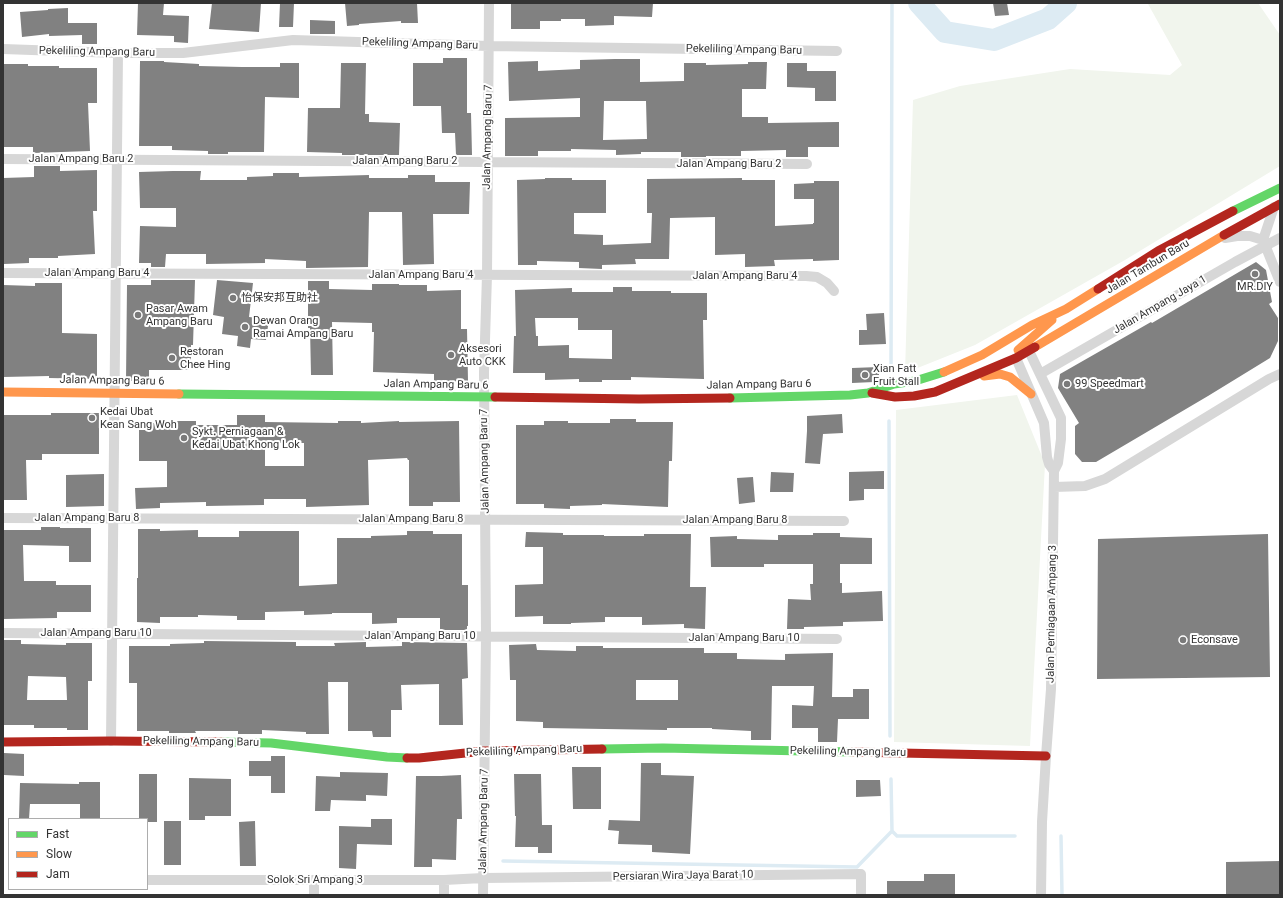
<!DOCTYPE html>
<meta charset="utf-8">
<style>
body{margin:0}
#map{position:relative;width:1283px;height:898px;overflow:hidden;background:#fff;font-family:Roboto,sans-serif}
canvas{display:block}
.frame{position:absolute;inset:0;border:4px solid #333;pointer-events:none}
.legend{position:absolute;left:8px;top:818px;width:140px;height:72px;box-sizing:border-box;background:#fff;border:1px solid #adadad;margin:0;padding:5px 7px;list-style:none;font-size:12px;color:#333}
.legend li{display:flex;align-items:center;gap:8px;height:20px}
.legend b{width:20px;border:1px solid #adadad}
</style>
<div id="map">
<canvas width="1283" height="898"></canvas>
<div class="frame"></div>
<ul class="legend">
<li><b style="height:5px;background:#63d668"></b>Fast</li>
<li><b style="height:5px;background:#ff974d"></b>Slow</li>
<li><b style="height:5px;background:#b3261e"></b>Jam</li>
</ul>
</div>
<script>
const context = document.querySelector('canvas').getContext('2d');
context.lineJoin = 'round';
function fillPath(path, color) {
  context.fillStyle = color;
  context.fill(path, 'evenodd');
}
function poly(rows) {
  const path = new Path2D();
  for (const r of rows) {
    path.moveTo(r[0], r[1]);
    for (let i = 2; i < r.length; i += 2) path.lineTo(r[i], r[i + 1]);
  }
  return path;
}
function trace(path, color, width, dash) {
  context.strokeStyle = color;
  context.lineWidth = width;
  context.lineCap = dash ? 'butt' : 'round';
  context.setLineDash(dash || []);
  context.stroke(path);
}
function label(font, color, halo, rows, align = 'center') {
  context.font = font + ' Roboto,"Noto Sans SC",sans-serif';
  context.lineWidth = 4;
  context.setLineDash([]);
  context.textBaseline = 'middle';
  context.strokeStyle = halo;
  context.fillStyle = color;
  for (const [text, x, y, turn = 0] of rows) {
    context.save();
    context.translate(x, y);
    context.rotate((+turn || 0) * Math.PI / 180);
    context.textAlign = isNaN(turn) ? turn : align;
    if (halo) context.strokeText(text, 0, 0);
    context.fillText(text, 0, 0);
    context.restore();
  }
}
fillPath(poly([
 [1150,3,1258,3,1280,35,1280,166,1125,260,975,345,905,373,913,100,960,86,1070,69,1170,75,1182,65,1148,4],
 [1017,395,1045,464,1030,746,894,742,896,410]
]), '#f1f5ed');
trace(poly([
 [891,366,892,3],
 [889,421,890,736],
 [892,831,897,836,1015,836],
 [1061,836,1062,895],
 [503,861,857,867,892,831,891,779]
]), '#ddebf3', 3.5);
trace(poly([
 [919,3,945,32,994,40,1048,19,1066,3]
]), '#ddebf3', 22);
fillPath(poly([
 [138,3,164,3,163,15,189,16,188,43,174,42,174,36,137,35],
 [212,3,261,3,259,32,209,29],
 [280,3,294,3,293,27,279,27],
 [345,3,417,3,418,23,401,23,401,21,359,24,359,25,347,26],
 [511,3,653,3,652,17,614,16,614,25,585,26,585,19,561,19,561,21,540,21,540,29,511,29],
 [993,3,1007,3,1009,15,995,16],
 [68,8,68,23,97,23,97,44,82,44,82,35,49,36,49,34,22,37,20,12,48,10,48,9],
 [310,20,335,21,335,34,310,34],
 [443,58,467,58,467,113,471,113,472,155,456,155,455,133,442,133,441,106,413,106,413,63,443,63],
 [615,59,640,59,640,82,684,81,684,63,706,63,706,65,748,64,748,62,767,62,766,89,742,89,742,117,768,117,768,123,839,122,839,147,808,147,808,157,786,157,786,150,741,151,741,156,706,156,706,157,681,157,681,152,641,152,641,154,616,155,616,150,571,149,571,151,538,151,538,156,505,156,505,118,580,117,580,98,509,101,508,62,538,61,538,71,580,69,580,60],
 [604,101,646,101,647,139,603,140],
 [140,61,164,61,164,62,199,64,199,66,242,67,280,67,280,63,299,63,299,98,265,97,264,152,228,152,228,154,208,154,208,151,172,150,172,146,139,146],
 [341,63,366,63,365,114,369,114,369,122,400,123,399,155,342,155,342,153,307,152,308,108,340,108],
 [787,63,807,63,807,71,836,71,836,101,815,101,815,88,787,87],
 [3,64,28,64,28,66,59,66,59,68,97,68,97,103,88,103,90,151,33,153,33,147,3,147],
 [34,166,60,166,60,171,97,170,97,211,93,211,95,254,58,256,58,258,29,258,29,263,4,264,3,178,34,177],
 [173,171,201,171,200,180,247,180,247,177,273,176,273,173,299,173,299,177,369,175,369,178,408,178,408,175,435,175,435,182,470,182,469,214,433,214,434,264,403,265,402,212,369,212,368,267,306,268,306,261,265,259,265,263,206,264,206,254,166,254,165,267,151,267,151,263,139,263,140,226,176,227,176,208,140,208,139,172],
 [545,178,572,178,572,180,606,180,606,213,574,213,574,234,603,235,603,245,651,243,652,213,647,213,647,179,742,178,742,180,775,180,775,226,813,224,813,223,814,223,814,199,794,199,794,184,814,183,814,181,839,181,839,260,813,261,813,259,774,260,775,266,745,267,745,254,715,255,715,217,670,218,669,259,635,259,636,264,602,265,602,269,579,268,579,262,537,261,537,265,518,265,517,180,545,179],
 [1256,262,1266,270,1272,302,1269,304,1278,318,1278,341,1270,358,1208,396,1096,462,1082,462,1075,454,1075,426,1079,423,1058,388,1060,374,1151,322,1152,323],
 [151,280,195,280,193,345,191,345,191,370,149,370,149,381,126,381,127,285,151,285],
 [217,280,253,283,249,317,269,319,266,340,251,339,250,348,237,346,238,336,222,334,224,317,213,315],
 [308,281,329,281,329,289,372,290,372,284,399,284,399,285,427,285,427,291,461,290,461,329,467,329,468,381,434,382,434,374,373,372,374,332,372,332,372,323,332,322,333,375,311,375,310,328,308,328],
 [35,283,62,283,62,333,97,334,97,379,49,378,49,376,3,377,3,285,35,286],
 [613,287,632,287,632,291,671,291,671,293,707,293,707,320,703,320,704,379,631,377,631,380,602,380,602,382,579,382,579,379,545,380,545,373,513,373,514,336,516,336,515,290,572,288,572,292,613,292],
 [535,318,578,318,578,330,612,330,612,359,569,358,569,345,538,346,538,336,536,336],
 [884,313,886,344,859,345,859,330,867,330,866,314],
 [879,367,879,380,874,382,852,383,852,368],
 [51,413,99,413,99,454,42,454,42,460,26,460,27,500,3,500,3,415,51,415],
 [842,414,843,433,823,434,820,464,805,463,807,431,807,416],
 [237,415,265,415,265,422,338,423,338,421,361,421,361,423,399,421,399,422,459,421,460,502,433,502,433,506,409,506,409,460,408,460,407,458,368,460,369,505,306,507,306,499,264,499,264,505,206,506,206,502,160,503,160,508,136,509,135,488,167,487,167,461,139,461,139,423,172,423,172,421,196,421,196,425,237,425],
 [265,443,304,443,304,466,265,466],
 [610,419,636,419,636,422,673,422,672,461,669,461,668,507,602,504,602,505,570,506,570,509,544,508,544,504,516,504,516,425,544,425,544,421,568,421,568,423,610,423],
 [884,471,884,489,864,489,864,500,849,501,849,472],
 [771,472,794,473,793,492,770,492],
 [104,474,104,506,66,507,66,475],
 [753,477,755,502,739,504,737,478],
 [41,527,60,527,60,528,91,528,91,562,69,562,69,546,23,545,24,581,56,581,56,585,91,585,91,612,57,612,57,618,3,619,3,530,41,530],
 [138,529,160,529,160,531,198,530,198,537,239,537,239,531,299,531,299,586,337,584,337,538,371,538,371,536,407,535,407,531,433,531,433,534,462,534,462,585,468,585,468,626,467,626,467,630,440,630,440,618,397,618,397,623,372,624,372,613,332,613,332,614,304,615,304,611,265,612,265,620,237,620,237,616,198,615,198,617,160,617,160,623,137,622,137,578,138,578],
 [526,532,563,533,563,535,604,535,604,536,644,536,644,534,691,534,690,587,706,587,705,629,684,628,684,624,642,625,642,617,605,617,605,622,571,623,571,624,543,624,543,616,515,617,515,585,543,584,543,547,525,547],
 [813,533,840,533,840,537,872,538,872,564,840,564,840,583,842,583,842,593,882,591,883,621,843,622,843,626,804,627,804,629,787,629,788,599,811,600,810,584,813,584,813,564,764,564,764,567,711,567,710,537,737,536,737,539,778,540,778,535,813,535],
 [1268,534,1270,677,1097,679,1098,539],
 [3,640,21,640,21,644,66,645,66,643,92,643,92,681,88,681,88,730,67,730,67,728,34,728,34,725,3,725],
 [28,676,66,677,67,700,27,700],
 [204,641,296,642,296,646,335,646,334,643,366,642,366,647,402,646,402,642,467,643,468,678,462,679,463,725,439,725,439,684,401,685,402,710,391,710,391,737,373,737,372,731,348,731,348,682,328,682,329,734,306,734,306,732,262,730,262,734,238,734,238,731,195,731,196,733,169,733,169,731,137,731,137,683,129,683,129,646,170,646,170,644,204,643],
 [536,644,537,650,576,651,576,646,603,646,603,648,704,648,704,653,737,653,737,659,785,660,785,654,833,653,832,697,853,697,853,689,869,689,869,719,838,719,837,742,818,742,818,728,792,728,792,705,813,706,814,686,772,686,771,740,751,740,751,731,712,729,712,728,667,728,667,730,543,728,543,722,516,721,516,680,510,680,509,645],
 [636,680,678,680,678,700,636,700],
 [4,753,24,754,24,776,4,775],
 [271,756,285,756,285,793,271,793,271,776,249,776,249,761,271,761],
 [641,763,661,763,661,775,694,776,690,854,652,852,652,845,618,844,619,831,608,830,609,820,640,821],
 [572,767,601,767,601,809,573,809],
 [340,772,388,773,387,796,366,795,366,801,331,800,330,811,315,811,316,776,340,777],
 [139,774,157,774,157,822,147,822,147,819,139,819],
 [514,774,541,774,542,825,552,825,552,853,538,853,538,847,515,847,516,816,515,816],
 [461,775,462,819,457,819,456,860,432,859,432,867,414,867,416,776,441,776],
 [189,778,231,779,231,816,205,816,205,820,189,820],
 [856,780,880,780,881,796,856,797],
 [79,782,100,782,100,819,80,819,80,804,30,804,29,819,19,819,20,783,79,784],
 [371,819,392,819,392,845,357,844,356,869,339,868,339,826,371,827],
 [164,821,181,821,181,865,164,865],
 [255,821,256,866,240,866,239,822],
 [1280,861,1280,895,1226,895,1226,862],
 [924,874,955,874,955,895,887,895,887,881,924,881]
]), '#818181');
trace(poly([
 [3,49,118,53,183,53,293,40,489,46,837,51],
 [3,159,807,164],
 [1274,207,1263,240,1280,282],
 [1225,238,1237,236,1250,236,1263,240],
 [3,273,806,276,817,277,827,283,834,291],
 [1029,351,1061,418,1061,439,1058,463,1054,471,1051,689,1046,756,1042,822,1041,895],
 [1016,358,1044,423,1047,457,1049,464,1054,471],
 [1040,374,1235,262,1280,238],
 [1054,487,1085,486,1105,479,1269,379,1280,374],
 [3,518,844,521],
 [3,633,837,639],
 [111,741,118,53],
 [147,880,444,880,483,878,861,874,861,895],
 [314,895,314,880],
 [444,895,444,880],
 [483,895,486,636,484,372,487,275,489,3]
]), '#d7d7d7', 10);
trace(poly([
 [1233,211,1280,188],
 [179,394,495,397],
 [730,398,850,395,868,393,894,384,915,381,944,372],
 [222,742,271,743,387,757,407,758],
 [602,749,663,748,852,752]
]), '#63d668', 9);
trace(poly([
 [1035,347,1224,235],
 [1018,350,1052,320],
 [944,372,982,355,1032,325,1066,309,1098,289],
 [984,376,1000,374,1010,377,1031,394],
 [3,392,179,394]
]), '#ff974d', 9);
trace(poly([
 [1224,235,1280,204],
 [1098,289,1158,251,1233,211],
 [872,393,895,397,914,396,935,392,1016,358,1035,347],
 [495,397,639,399,730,398],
 [3,742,111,741,222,742],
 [852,752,1046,756],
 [407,758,419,758,484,751,602,749]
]), '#b3261e', 9);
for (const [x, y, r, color] of [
 [1255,274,4,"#7a7a7a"],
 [233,298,4,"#7a7a7a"],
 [138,315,4,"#7a7a7a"],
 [245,327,4,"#7a7a7a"],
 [451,355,4,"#7a7a7a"],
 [172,358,4,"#7a7a7a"],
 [865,375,4,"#7a7a7a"],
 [1067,384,4,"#7a7a7a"],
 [92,418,4,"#7a7a7a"],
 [184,438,4,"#7a7a7a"],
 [1183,640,4,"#7a7a7a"]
]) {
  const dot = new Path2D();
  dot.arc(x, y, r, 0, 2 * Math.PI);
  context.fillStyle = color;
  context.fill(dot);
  trace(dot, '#fff', 1.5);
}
label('11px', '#333', '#fff', [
 ["Pekeliling Ampang Baru",420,44,2],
 ["Pekeliling Ampang Baru",744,50,1],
 ["Pekeliling Ampang Baru",97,52,1],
 ["Jalan Ampang Baru 7",488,137,-89],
 ["Jalan Ampang Baru 2",81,159],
 ["Jalan Ampang Baru 2",405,161],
 ["Jalan Ampang Baru 2",729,164],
 ["Jalan Tambun Baru",1148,267,-31],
 ["Jalan Ampang Baru 4",97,273],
 ["Jalan Ampang Baru 4",421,275],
 ["Jalan Ampang Baru 4",745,276],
 ["Jalan Ampang Jaya 1",1160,305,-30],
 ["Jalan Ampang Baru 6",112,381,1],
 ["Jalan Ampang Baru 6",436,385,1],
 ["Jalan Ampang Baru 6",759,385,-1],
 ["Jalan Ampang Baru 7",485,461,-91],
 ["Jalan Ampang Baru 8",87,518],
 ["Jalan Ampang Baru 8",411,519],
 ["Jalan Ampang Baru 8",735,520],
 ["Jalan Perniagaan Ampang 3",1052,614,-89],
 ["Jalan Ampang Baru 10",96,633],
 ["Jalan Ampang Baru 10",420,636],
 ["Jalan Ampang Baru 10",744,638],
 ["Pekeliling Ampang Baru",201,742,1],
 ["Pekeliling Ampang Baru",524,751,-2],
 ["Pekeliling Ampang Baru",848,752,1],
 ["Jalan Ampang Baru 7",484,821,-89],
 ["Persiaran Wira Jaya Barat 10",683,876,-1],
 ["Solok Sri Ampang 3",315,880]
]);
label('11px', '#333', '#fff', [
 ["MR.DIY",1255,287,"center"],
 ["怡保安邦互助社",241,298],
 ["Pasar Awam",146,309],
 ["Ampang Baru",146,322],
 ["Dewan Orang",253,321],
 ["Ramai Ampang Baru",253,334],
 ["Aksesori",459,349],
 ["Auto CKK",459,362],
 ["Restoran",180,352],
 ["Chee Hing",180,365],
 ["Xian Fatt",873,369],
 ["Fruit Stall",873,382],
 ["99 Speedmart",1075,384],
 ["Kedai Ubat",100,412],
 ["Kean Sang Woh",100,425],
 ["Sykt. Perniagaan &",192,432],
 ["Kedai Ubat Khong Lok",192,445],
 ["Econsave",1191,640]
], 'left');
</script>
